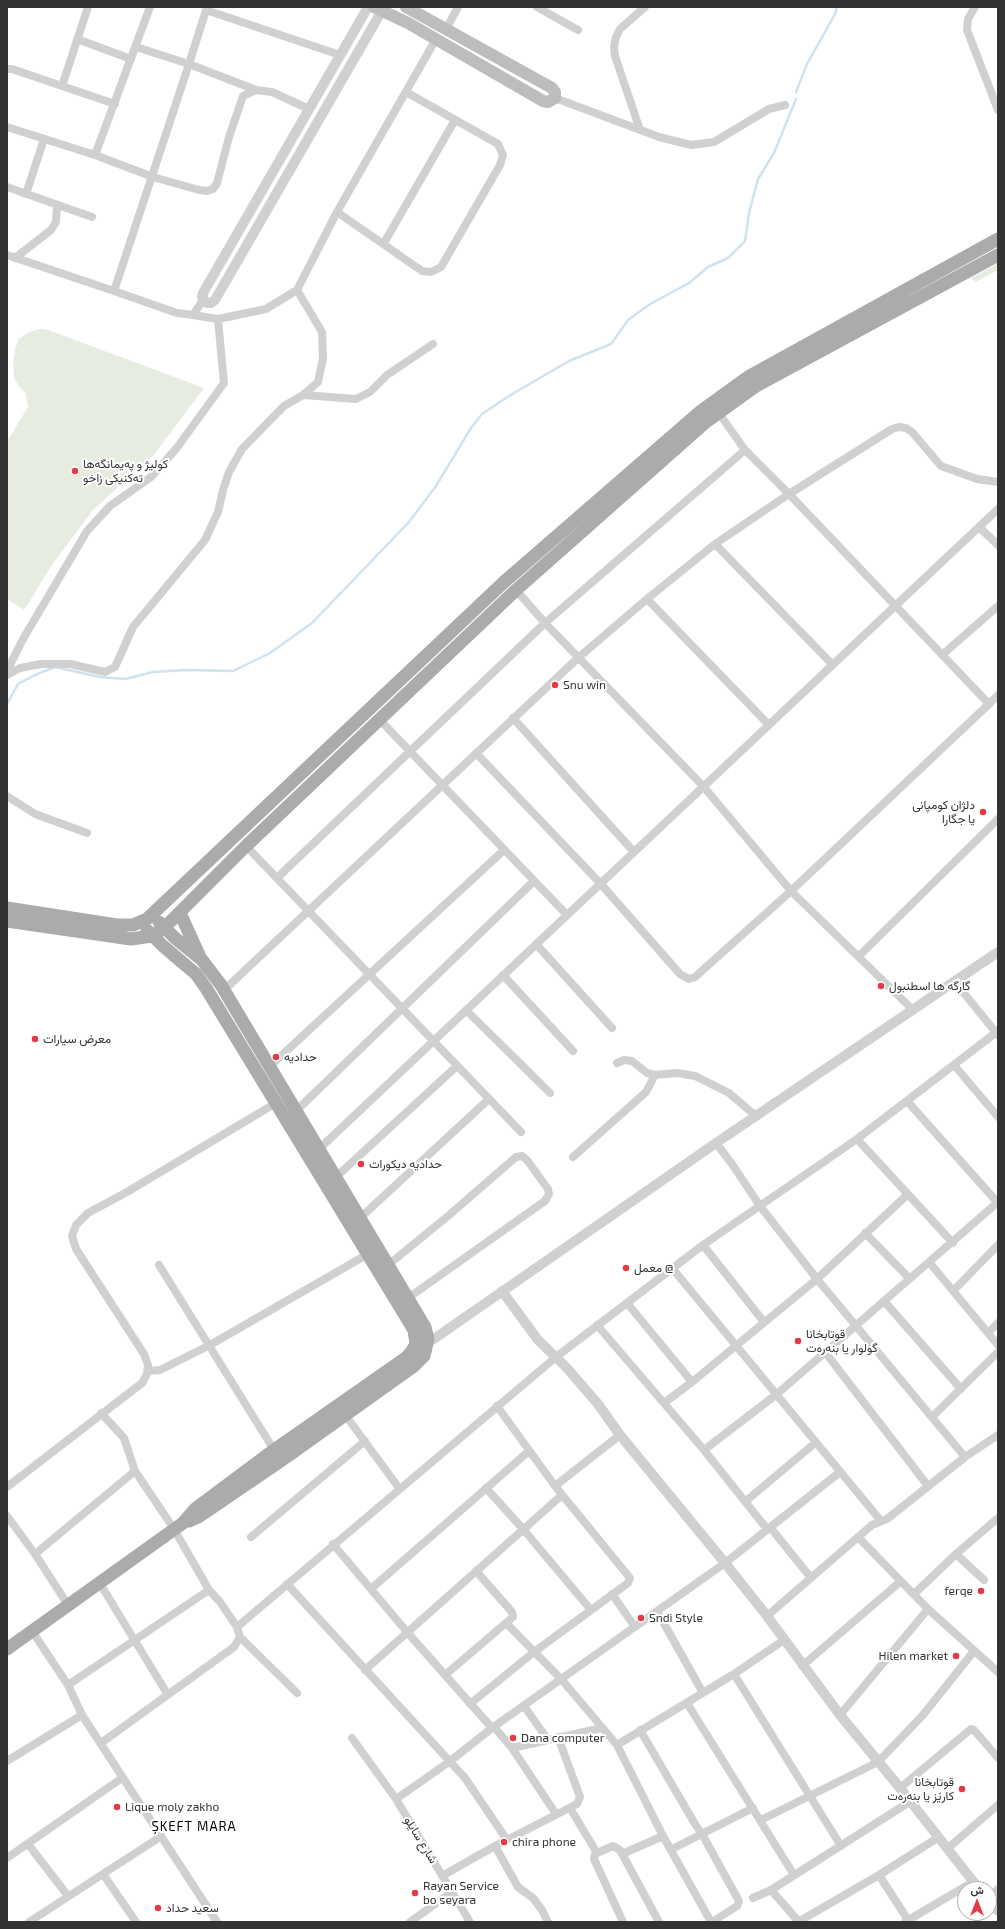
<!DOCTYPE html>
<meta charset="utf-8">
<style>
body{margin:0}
#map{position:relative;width:1005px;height:1929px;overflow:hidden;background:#fff;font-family:"Exo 2",Vazirmatn,sans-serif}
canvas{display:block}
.frame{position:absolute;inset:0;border:8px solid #333;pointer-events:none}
.north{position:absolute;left:957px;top:1881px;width:40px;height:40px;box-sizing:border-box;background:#fff;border:1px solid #adadad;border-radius:50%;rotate:0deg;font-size:11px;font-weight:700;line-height:16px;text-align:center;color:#333}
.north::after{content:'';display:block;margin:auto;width:14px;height:18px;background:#e63946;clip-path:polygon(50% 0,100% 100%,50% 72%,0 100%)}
</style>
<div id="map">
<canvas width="1005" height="1929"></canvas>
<div class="frame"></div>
<div class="north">ش</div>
</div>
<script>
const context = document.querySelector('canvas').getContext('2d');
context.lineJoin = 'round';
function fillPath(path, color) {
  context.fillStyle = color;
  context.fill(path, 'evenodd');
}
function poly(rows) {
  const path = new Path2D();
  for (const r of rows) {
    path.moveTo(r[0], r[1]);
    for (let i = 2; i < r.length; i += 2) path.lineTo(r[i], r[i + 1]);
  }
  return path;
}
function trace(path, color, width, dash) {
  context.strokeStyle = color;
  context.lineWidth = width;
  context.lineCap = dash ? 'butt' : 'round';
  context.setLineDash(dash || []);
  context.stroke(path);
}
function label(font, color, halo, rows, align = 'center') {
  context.font = font + ' "Exo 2",Vazirmatn,sans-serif';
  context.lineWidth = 4;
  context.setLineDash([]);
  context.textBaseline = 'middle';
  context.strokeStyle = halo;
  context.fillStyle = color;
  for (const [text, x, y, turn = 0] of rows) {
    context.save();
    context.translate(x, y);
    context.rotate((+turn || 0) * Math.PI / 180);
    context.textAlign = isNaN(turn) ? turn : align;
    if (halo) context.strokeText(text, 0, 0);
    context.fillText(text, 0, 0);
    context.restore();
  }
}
fillPath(poly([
 [997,264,998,270,976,282,971,278],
 [41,329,48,330,204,388,153,456,93,510,54,562,24,610,7,599,7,442,28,407,26,394,18,385,14,377,13,362,15,349,19,339,29,332]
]), '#e6ecdf');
trace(poly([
 [796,92,807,64,835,14,837,7],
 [7,704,18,684,35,675,55,667,100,677,125,679,153,672,187,670,233,671,270,653,312,623,409,522,436,486,471,428,482,414,509,396,569,361,611,344,628,320,650,304,689,283,708,267,728,258,745,241,749,213,758,179,774,153,796,99]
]), '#cfe2ee', 2.5);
trace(poly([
 [207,7,189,64,256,90],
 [537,7,578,30],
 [975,7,968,19,967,30,998,110],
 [206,10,340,55],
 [446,29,458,7],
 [77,39,131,59],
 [7,69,12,69,115,104],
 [62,86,88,7],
 [555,98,659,137,691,145,714,142,769,109,785,105],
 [7,127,95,155,153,177,199,190,207,191,213,189,217,183,229,137,243,96,256,90,272,92,309,109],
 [640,130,615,56,614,47,616,37,620,29,645,7],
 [95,155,150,7],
 [7,187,92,217],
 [26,194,44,139],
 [337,212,422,271,431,272,441,267,500,165,503,155,498,144,406,92],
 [384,243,455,120],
 [7,255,114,291,189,64,136,47],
 [15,258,51,230,56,222,57,205],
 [114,291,177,313,193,315,203,300],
 [193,315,218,319,266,309,297,290,337,212,436,39],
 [303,395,356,399,370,392,387,375,433,344],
 [718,412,745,450,789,494,989,704,998,695],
 [979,527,998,545],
 [715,544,832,664],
 [516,590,545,623,703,786,791,891,913,1010],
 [647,599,768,724],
 [942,655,998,606],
 [7,671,23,639,87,531,110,506,151,477,176,449,224,383,218,319],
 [7,675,20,668,41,664,70,664,105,672,115,667,133,627,205,540,218,512,223,490,229,472,242,449,284,406,303,395,318,382,323,358,322,332,297,290],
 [513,718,634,852],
 [379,719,567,915],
 [476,753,600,883,680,974,689,979,695,977,791,891,989,704],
 [7,796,35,814,87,833],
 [246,846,521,1132],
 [278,877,545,623,745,450],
 [536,944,612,1028],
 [859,956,998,819],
 [503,975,573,1051],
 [954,981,998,1035],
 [224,990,578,658,647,599,715,544,789,494,892,429,899,427,906,428,912,432,941,466,977,479,998,482],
 [466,1010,550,1093],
 [617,1063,624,1060,632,1061,647,1073,655,1075,677,1073,695,1076,729,1093,756,1116],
 [954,1065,998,1117],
 [269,1067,504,850],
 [907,1101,998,1203],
 [296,1111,534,881],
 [857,1139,953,1243],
 [716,1143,732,1164,760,1206,817,1279,965,1457],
 [319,1149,998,509],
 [573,1157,646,1092,655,1075],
 [336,1177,457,1066],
 [360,1218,489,1099],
 [865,1233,909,1278],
 [703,1245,764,1322],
 [929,1262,998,1345],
 [159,1265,274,1450],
 [388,1265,448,1216,516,1157,522,1156,527,1160,548,1189,549,1194,545,1201,408,1298],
 [672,1268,881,1521],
 [953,1291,998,1245],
 [884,1301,961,1389],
 [627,1303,692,1382],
 [597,1325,704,1450,767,1529],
 [988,1333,998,1323],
 [825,1352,928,1486],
 [148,1371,160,1370,210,1345,368,1254],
 [664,1403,692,1382,817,1279,907,1195],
 [346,1416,399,1488],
 [932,1417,998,1352],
 [704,1450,777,1394,998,1202],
 [555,1486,620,1435],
 [7,1487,142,1383,147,1374,148,1365,144,1354,76,1249,72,1236,76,1225,88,1213,127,1192,276,1103],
 [486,1488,523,1529,591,1610],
 [746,1501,815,1443],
 [7,1516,35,1554,68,1605],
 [770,1527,811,1578],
 [251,1537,365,1441],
 [858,1537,928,1609,998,1672],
 [333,1544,407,1632,492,1728],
 [35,1554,135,1471],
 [956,1554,984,1580],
 [99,1582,168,1695],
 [287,1584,465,1778,507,1840],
 [372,1588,529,1451],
 [612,1594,635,1627],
 [914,1594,956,1554,998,1518],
 [657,1611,703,1693],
 [767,1616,872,1525,887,1519,965,1457,998,1435],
 [506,1623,562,1680,617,1745,663,1836,711,1922],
 [237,1627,556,1357,703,1245,857,1139,998,1031],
 [32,1631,68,1685,82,1715,217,1922],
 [240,1637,297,1693],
 [802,1666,901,1581],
 [365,1670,562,1495],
 [734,1674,841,1846],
 [445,1675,513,1617,512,1612,476,1571],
 [68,1685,209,1590],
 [687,1703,794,1875],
 [470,1704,534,1652,628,1583,630,1578,555,1486,497,1406],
 [524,1706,548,1740],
 [840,1715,928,1609],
 [494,1727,512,1748,556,1814],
 [640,1730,695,1824,702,1834,739,1901,737,1906,712,1922],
 [352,1738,396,1799,470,1922],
 [101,1743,234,1647,240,1637,237,1627,220,1602,209,1590,174,1529,135,1471,124,1438,101,1413],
 [617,1745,734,1674,784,1640],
 [512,1748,602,1728],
 [7,1761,82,1715],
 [900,1788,971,1729,974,1730,998,1758],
 [396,1799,449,1762,492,1728,725,1563,840,1472],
 [570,1808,597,1853],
 [761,1820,878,1762,923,1715,974,1651],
 [28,1844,68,1896],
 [495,1846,518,1887,533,1898,542,1910,548,1922],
 [948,1848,998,1805],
 [672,1849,753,1808],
 [622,1854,663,1836],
 [7,1858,122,1778],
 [103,1874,136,1922],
 [879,1875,908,1920],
 [442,1876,495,1846,577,1804,580,1797,558,1737],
 [771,1890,799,1922],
 [753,1898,771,1890,911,1801],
 [989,1899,998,1889],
 [29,1922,160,1837],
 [410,1922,452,1892],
 [623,1922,594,1859,595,1854,613,1846,620,1850,659,1922],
 [798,1922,879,1875,939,1837],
 [905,1922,973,1882]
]), '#d0d0d0', 8);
trace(poly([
 [368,7,203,293,202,297,207,303,211,303,215,300,384,7],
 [502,1291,538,1340,566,1367,598,1404,620,1435,725,1563,767,1616,840,1715,900,1788,979,1889],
 [424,1344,428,1343,716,1143,998,952],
 [989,1899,998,1911]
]), '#d0d0d0', 10);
trace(poly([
 [374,7,408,23,543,101,548,102,555,98,555,92,552,88,406,7]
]), '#bdbdbd', 12);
trace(poly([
 [7,908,117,925,133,925,147,919,504,582,701,411,748,377,998,239],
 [180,913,200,957],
 [7,921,131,939,152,936,164,928,246,846,516,590,706,422,756,386,998,255],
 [159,922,175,938,202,960,221,985,425,1327,428,1339,424,1356,414,1366,285,1458,200,1516,189,1521],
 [7,1649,183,1523,195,1509,274,1450,407,1357,412,1351,416,1344,414,1330,206,988,196,974,163,946,147,930]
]), '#ababab', 13);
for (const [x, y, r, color] of [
 [75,471,4,"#e63946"],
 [555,685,4,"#e63946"],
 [983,812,4,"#e63946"],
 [881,986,4,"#e63946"],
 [35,1039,4,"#e63946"],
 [276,1057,4,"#e63946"],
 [361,1164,4,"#e63946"],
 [626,1268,4,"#e63946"],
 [798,1341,4,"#e63946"],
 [981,1591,4,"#e63946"],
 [641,1618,4,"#e63946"],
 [956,1656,4,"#e63946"],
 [513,1738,4,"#e63946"],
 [962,1789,4,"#e63946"],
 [117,1807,4,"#e63946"],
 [504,1842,4,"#e63946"],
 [415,1893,4,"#e63946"],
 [158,1908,4,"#e63946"]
]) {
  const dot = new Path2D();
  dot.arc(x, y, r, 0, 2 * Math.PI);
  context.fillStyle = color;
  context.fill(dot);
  trace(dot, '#fff', 1.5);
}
label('12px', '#333', '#fff', [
 ["كوليژ و په‌يمانگه‌ها",83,464],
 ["ته‌كنيكى زاخو",83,478],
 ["Snu win",563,685],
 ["دلژان کومپانی",975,805,"right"],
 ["یا جگارا",975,819,"right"],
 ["گارگه ها اسطنبول",889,986],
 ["معرض سيارات",43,1039],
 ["حداديه",284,1057],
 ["حداديه ديكورات",369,1164],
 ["معمل @",634,1268],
 ["قوتابخانا",806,1334],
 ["گولوار یا بنەرەت",806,1348],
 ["ferqe",973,1591,"right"],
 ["Sndi Style",649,1618],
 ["Hilen market",948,1656,"right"],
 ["Dana computer",521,1738],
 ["قوتابخانا",954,1782,"right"],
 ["کارێز یا بنەرەت",954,1796,"right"],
 ["Lique moly zakho",125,1807],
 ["chira phone",512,1842],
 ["Rayan Service",423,1886],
 ["bo seyara",423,1900],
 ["سعيد حداد",166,1908]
], 'left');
label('12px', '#333', '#fff', [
 ["شارع سايلو",421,1840,59]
]);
context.letterSpacing = '1px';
label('13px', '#000', '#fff', [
 ["ŞKEFT MARA",194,1827]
]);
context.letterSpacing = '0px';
</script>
